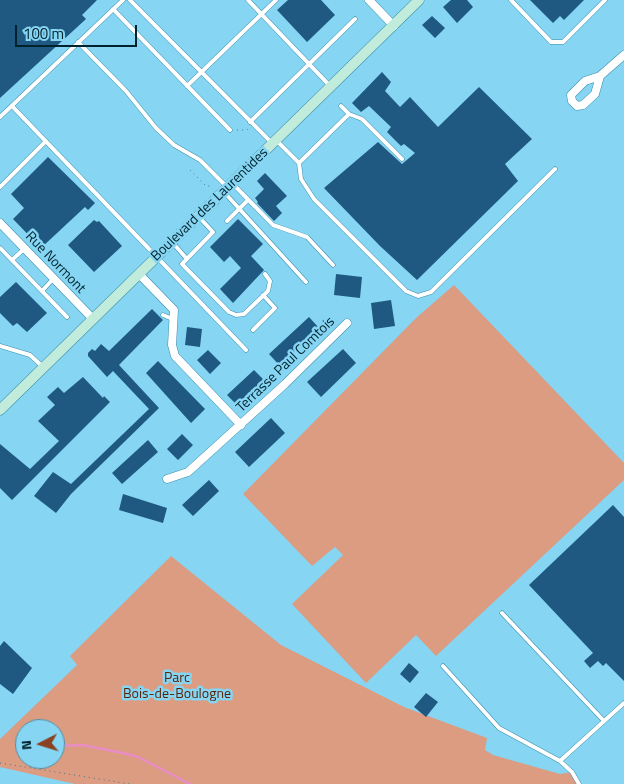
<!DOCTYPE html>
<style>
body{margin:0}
#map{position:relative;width:624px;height:784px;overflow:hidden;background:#85d5f3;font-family:"Titillium Web",sans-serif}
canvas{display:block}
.north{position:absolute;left:15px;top:719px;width:50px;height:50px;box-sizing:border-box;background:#85d5f3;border:1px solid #508da4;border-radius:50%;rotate:265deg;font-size:14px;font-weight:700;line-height:20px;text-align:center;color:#00222d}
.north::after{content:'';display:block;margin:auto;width:18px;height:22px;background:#8a4222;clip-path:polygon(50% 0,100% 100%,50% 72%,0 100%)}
.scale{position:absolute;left:15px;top:25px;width:122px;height:22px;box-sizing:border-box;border:2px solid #00222d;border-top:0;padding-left:6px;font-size:15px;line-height:18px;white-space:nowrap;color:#00222d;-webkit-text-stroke:4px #85d5f3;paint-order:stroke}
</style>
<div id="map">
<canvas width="624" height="784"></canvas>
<div class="north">N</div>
<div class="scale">100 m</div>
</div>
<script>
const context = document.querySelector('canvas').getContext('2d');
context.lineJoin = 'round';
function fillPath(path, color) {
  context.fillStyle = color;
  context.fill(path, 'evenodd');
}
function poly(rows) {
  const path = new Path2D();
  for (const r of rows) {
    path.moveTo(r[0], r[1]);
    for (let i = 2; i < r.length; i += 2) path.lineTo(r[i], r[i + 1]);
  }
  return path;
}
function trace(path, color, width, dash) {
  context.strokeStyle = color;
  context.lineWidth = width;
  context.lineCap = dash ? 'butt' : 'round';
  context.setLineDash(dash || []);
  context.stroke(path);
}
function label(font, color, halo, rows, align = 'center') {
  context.font = font + ' "Titillium Web",sans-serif';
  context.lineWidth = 5;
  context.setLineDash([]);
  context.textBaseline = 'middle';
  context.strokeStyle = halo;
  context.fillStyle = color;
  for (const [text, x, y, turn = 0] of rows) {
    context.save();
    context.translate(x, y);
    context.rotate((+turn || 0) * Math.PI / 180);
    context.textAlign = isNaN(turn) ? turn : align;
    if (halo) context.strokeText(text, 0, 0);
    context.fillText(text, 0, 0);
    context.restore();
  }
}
fillPath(poly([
 [454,285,624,463,624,480,436,656,416,635,366,683,292,604,343,555,335,547,312,566,243,494,416,318],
 [171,556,281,645,404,707,487,738,485,750,493,755,560,774,572,772,579,784,75,784,0,767,0,739,77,665,70,656],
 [25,729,55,729,55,759,25,759]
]), '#db9c82');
trace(poly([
 [55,746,82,745,123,753,138,757,190,784],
 [17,751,25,749]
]), '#e98dc5', 2.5);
fillPath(poly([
 [0,0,97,0,82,15,86,19,0,98],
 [288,0,321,0,335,15,307,42,277,10],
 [451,0,467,0,473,7,457,23,443,7],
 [530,0,584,0,564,20,560,16,553,23],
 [432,16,445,28,435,38,422,25],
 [382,72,391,82,385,91,400,107,410,97,438,127,479,87,532,139,505,164,518,181,417,280,380,246,324,188,378,142,402,164,415,153,404,144,401,146,387,132,391,127,369,106,361,112,352,103],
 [48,157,95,203,88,210,85,207,41,248,13,219,24,208,11,194],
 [265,173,287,196,276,206,282,213,274,221,257,203,258,202,255,198,264,189,257,181],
 [238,219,263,244,251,256,264,270,233,303,220,289,241,268,230,256,224,262,210,247],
 [94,220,97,222,99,221,122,246,94,272,68,245],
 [336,274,362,277,360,298,334,295],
 [16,282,47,313,27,332,17,323,13,326,0,313,0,297],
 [391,300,395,326,374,329,371,303],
 [152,309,163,320,119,365,159,408,71,494,56,513,34,496,53,472,71,484,149,409,113,371,107,377,88,356,88,353,92,349,95,351,101,344,109,351],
 [309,317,319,328,280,366,269,354],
 [187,327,202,329,200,347,185,345],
 [343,349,356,363,321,397,307,382],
 [208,350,221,363,210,374,197,360],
 [158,361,205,409,191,423,146,373],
 [254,370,265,381,238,406,227,395],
 [83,377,103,398,104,396,110,402,12,500,0,488,0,444,30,469,59,441,38,421,55,405,47,397,58,387,64,393],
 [271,418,285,433,249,467,235,452],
 [182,434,193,445,178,460,167,449],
 [148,440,158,452,122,484,112,473],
 [209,480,219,491,193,516,182,505],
 [123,494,167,508,163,523,119,510],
 [613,505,624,517,624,681,606,663,603,666,598,661,590,668,584,661,593,653,529,585],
 [4,641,32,668,13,694,0,684,0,646],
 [409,663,419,672,410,683,400,674],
 [426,693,438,702,426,717,414,707]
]), '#1f5981');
const service = poly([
 [130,0,271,142],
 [248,0,330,86],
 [511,0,551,42,563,42,605,0],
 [113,9,230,130],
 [78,42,126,91,156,128,174,145,200,160,226,186],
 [187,86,276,0],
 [12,106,246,350],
 [349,114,362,119,402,159],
 [0,117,123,0],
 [250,122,355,19],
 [277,141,299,163,349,114,341,106],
 [299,163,301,179,314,199,406,291,418,296,431,292,555,169],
 [232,183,273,225,307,237,333,265],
 [0,187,46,141],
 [224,192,306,282],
 [198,216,213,232,182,264,229,312,236,315,244,314,268,291,270,281,265,274],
 [227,221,248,200],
 [172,242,187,259],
 [0,248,67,317],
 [12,260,24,249],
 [42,291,53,279],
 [163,315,175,320],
 [253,330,275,308,263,295],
 [0,346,30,355,43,367],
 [502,613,604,721],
 [443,666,499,728,560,761,572,772,579,784],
 [560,761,624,703]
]);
const minor = poly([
 [369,0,394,26],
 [600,76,595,94,583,105,577,106,572,101,571,95,585,81,600,76,624,55],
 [0,223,93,319],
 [139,274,174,310,172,345,175,356,241,425],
 [167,479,188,472,285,384,347,323]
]);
const secondary = poly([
 [0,410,419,0]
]);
trace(service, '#3d8fab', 5);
trace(minor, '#3d8fab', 9);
trace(secondary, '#3d8fab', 11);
trace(poly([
 [237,130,247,130,249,128],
 [190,170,206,186,213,186],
 [0,763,130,784]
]), '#40788c', 1, [1, 4]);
trace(service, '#fff', 4);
trace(minor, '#fff', 8);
trace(secondary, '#c1ebdb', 10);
label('14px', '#00222d', '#85d5f3', [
 ["Boulevard des Laurentides",210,205,-44],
 ["Rue Normont",55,263,46],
 ["Terrasse Paul Comtois",286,365,-44]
]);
label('14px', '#5b1f00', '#85d5f3', [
 ["Parc",177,679],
 ["Bois-de-Boulogne",177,695]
]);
</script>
